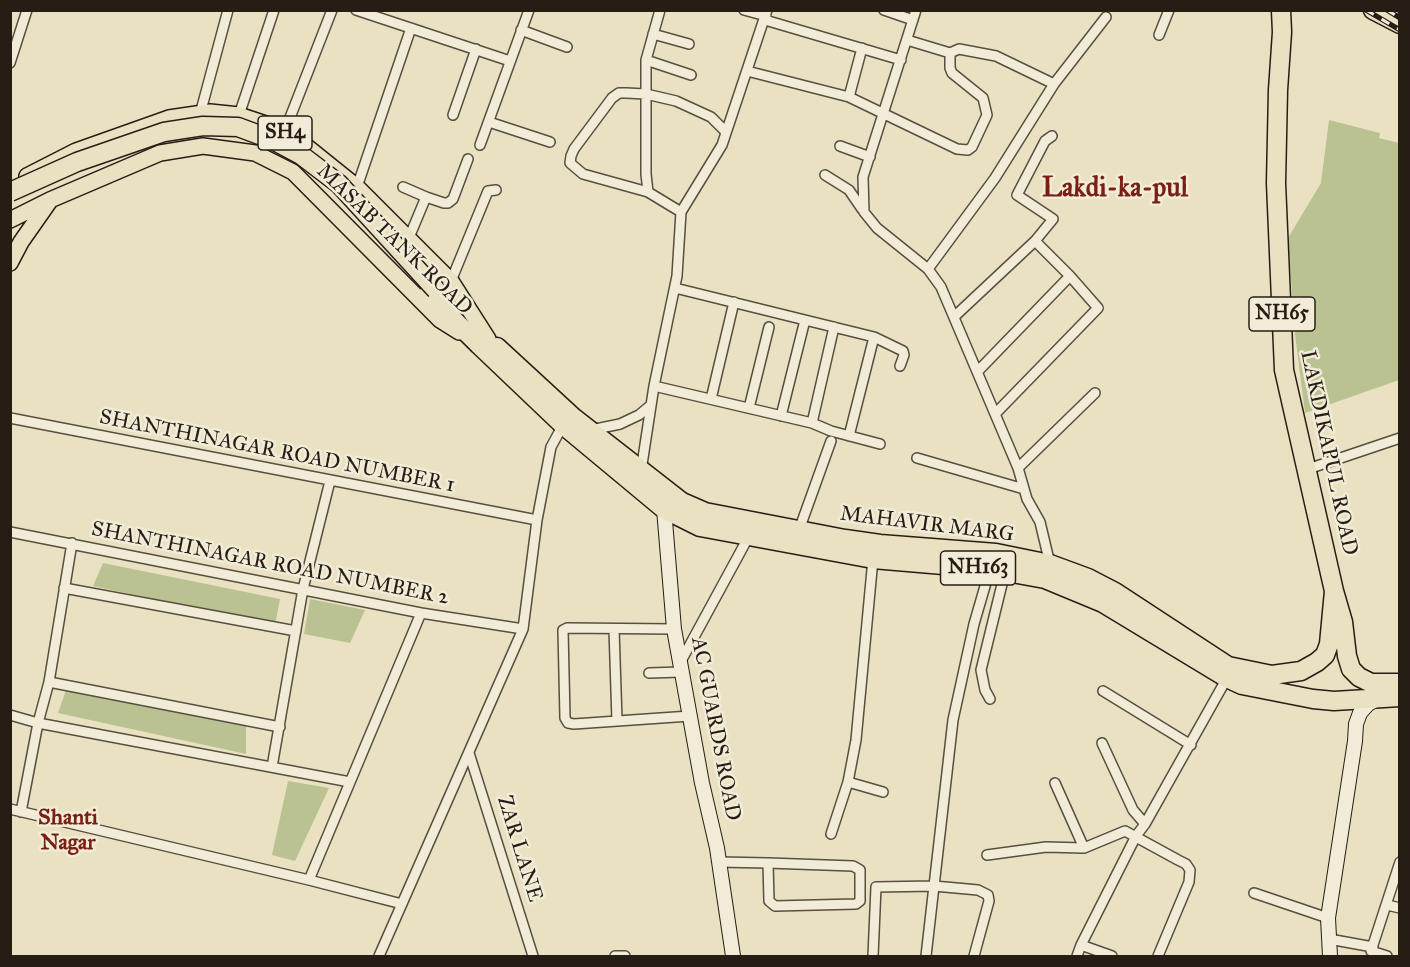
<!DOCTYPE html>
<style>
body{margin:0}
#map{position:relative;width:1410px;height:967px;overflow:hidden;background:#e9e1c2;font-family:"IM FELL Great Primer",serif}
canvas{display:block}
.frame{position:absolute;inset:0;border:12px solid #261e15;pointer-events:none}
</style>
<div id="map">
<canvas width="1410" height="967"></canvas>
<div class="frame"></div>
</div>
<script>
const context = document.querySelector('canvas').getContext('2d');
context.lineJoin = 'round';
function fillPath(path, color) {
  context.fillStyle = color;
  context.fill(path, 'evenodd');
}
function poly(rows) {
  const path = new Path2D();
  for (const r of rows) {
    path.moveTo(r[0], r[1]);
    for (let i = 2; i < r.length; i += 2) path.lineTo(r[i], r[i + 1]);
  }
  return path;
}
function trace(path, color, width, dash) {
  context.strokeStyle = color;
  context.lineWidth = width;
  context.lineCap = dash ? 'butt' : 'round';
  context.setLineDash(dash || []);
  context.stroke(path);
}
function label(font, color, halo, rows, align = 'center') {
  context.font = font + ' "IM FELL Great Primer",serif';
  context.lineWidth = 5;
  context.setLineDash([]);
  context.textBaseline = 'middle';
  context.strokeStyle = halo;
  context.fillStyle = color;
  for (const [text, x, y, turn = 0] of rows) {
    context.save();
    context.translate(x, y);
    context.rotate((+turn || 0) * Math.PI / 180);
    context.textAlign = isNaN(turn) ? turn : align;
    if (halo) context.strokeText(text, 0, 0);
    context.fillText(text, 0, 0);
    context.restore();
  }
}
fillPath(poly([
 [1329,120,1380,133,1379,138,1399,143,1399,380,1305,413,1295,334,1288,238,1321,183],
 [103,563,280,599,275,625,93,586],
 [310,599,365,610,350,643,304,634],
 [66,690,246,726,246,754,58,713],
 [288,781,329,788,295,861,272,855]
]), '#bac291');
const street = poly([
 [356,10,510,61],
 [660,10,646,60,646,174,648,192,681,212],
 [744,10,766,16],
 [884,10,913,20],
 [916,10,863,177,864,212,877,228,928,269,941,287,1018,468,1027,499,1040,522,1050,564],
 [765,20,901,60],
 [521,30,567,47],
 [653,34,689,44],
 [1159,35,1169,10],
 [950,53,959,49,996,56,1054,84],
 [646,60,691,75],
 [10,63,27,10],
 [747,71,849,97,957,149,968,150,972,147,987,115,983,98,952,73,950,68,950,53,907,40],
 [849,97,862,48],
 [200,114,228,10],
 [239,115,274,10],
 [453,115,476,49],
 [489,122,550,142],
 [284,133,332,10],
 [480,145,529,10],
 [840,146,870,157],
 [825,175,849,190,862,209],
 [357,187,411,28],
 [403,187,426,197],
 [648,192,583,174,570,163,571,156,574,149,612,98,619,93,626,93,646,94,676,101,711,117,726,132],
 [408,240,426,197,444,203,448,203,453,199,468,159],
 [928,269,995,178,1054,84,1106,17],
 [451,281,488,191,496,190],
 [675,288,874,337,903,351,904,355,900,366],
 [955,316,1035,241,1053,219,1017,195,1045,141,1052,136],
 [978,371,1070,276],
 [654,386,812,423,831,431,880,444],
 [711,399,734,302],
 [749,408,769,327],
 [995,414,1098,308,1070,276,1035,241],
 [781,416,805,320],
 [10,418,537,520],
 [812,423,834,327],
 [591,430,620,424,639,415,651,405],
 [849,436,874,337],
 [917,458,1024,489],
 [1018,468,1095,393],
 [1305,470,1400,438],
 [641,471,654,386,677,276,681,212,722,145,767,10],
 [799,530,831,441],
 [10,532,421,613,523,629],
 [64,588,296,631],
 [614,629,617,721],
 [674,629,567,628,563,630,565,718,568,723,574,724,690,716],
 [680,663,749,536],
 [649,673,681,672],
 [49,682,280,727],
 [1103,691,1191,745],
 [990,699,985,690,981,670,1005,572],
 [10,715,38,723,350,782],
 [1102,743,1133,810,1145,824],
 [469,753,533,956],
 [272,767,303,589,330,481],
 [848,782,883,792],
 [1055,783,1084,848],
 [10,809,309,880,402,904],
 [21,812,38,723,49,682,72,543],
 [831,834,848,782,856,740,873,559],
 [987,855,1046,847,1084,848,1125,831,1178,860,1186,864,1190,870,1189,882,1158,956],
 [719,862,768,863,853,866,860,870,860,901,856,904,775,906,769,901,768,863],
 [309,880,421,613],
 [1254,893,1328,918],
 [1387,905,1400,908],
 [1329,939,1373,947],
 [1081,945,1112,956],
 [379,956,523,629,537,520,551,447,563,425],
 [615,956,625,956],
 [873,956,876,887,934,886,978,890,988,895,989,901,974,956],
 [926,956,953,720,974,624,990,569],
 [1077,956,1081,945,1136,836,1145,824,1227,678],
 [1387,956,1371,951,1400,862]
]);
const secondary = poly([
 [664,509,674,629,702,783,717,848,733,956],
 [1330,956,1328,918,1355,741,1356,724,1360,713,1368,704,1379,698]
]);
const primary = poly([
 [27,176,76,151,169,118,210,112,239,115,266,124,301,142,357,187,451,281,488,339],
 [10,220,50,200,160,153,203,146,255,153,293,172,440,320,459,332],
 [10,263,21,242,49,202]
]);
const highway = poly([
 [1281,10,1282,32,1278,90,1276,183,1284,370,1334,591,1343,622,1347,656,1351,669,1359,677,1371,683,1400,683],
 [1373,10,1400,24],
 [428,294,479,345,563,425,664,509,700,527,873,559,990,569,1045,579,1103,603,1227,678,1242,685,1313,699,1334,701,1400,697],
 [497,347,573,417,682,502,705,512,845,539,880,544,996,553,1050,564,1088,578,1115,592,1228,666,1272,675,1301,671,1317,662,1325,655,1329,644,1334,591]
]);
trace(street, '#574f40', 12);
trace(secondary, '#261e15', 16);
trace(primary, '#261e15', 18);
trace(highway, '#261e15', 21);
trace(street, '#f1ecd7', 9);
trace(secondary, '#f1ecd7', 14);
trace(primary, '#e9e1c2', 15);
trace(highway, '#e9e1c2', 18);
const rail = poly([
 [1366,10,1400,30],
 [1387,10,1400,18]
]);
trace(rail, '#261e15', 5);
trace(rail, '#f1ecd7', 3, [9]);
const highwayBridge = poly([
 [10,192,77,162,164,132,203,126,238,127,273,140,301,155,339,184,436,290]
]);
trace(highwayBridge, '#261e15', 21, []);
trace(highwayBridge, '#e9e1c2', 18);
for (const [x, y, w] of [
 [285,133,54],
 [1282,314,66],
 [978,568,75]
]) {
  const box = new Path2D();
  box.roundRect(x - w / 2, y - 17, w, 34, 4.5);
  context.fillStyle = '#f1ecd7';
  context.fill(box);
  trace(box, '#261e15', 1.5);
}
label('bold 20px', '#261e15', null, [
 ["SH4",285,133],
 ["NH65",1282,314],
 ["NH163",978,568]
]);
label('21px', '#261e15', '#f1ecd7', [
 ["MASAB TANK ROAD",394,240,44],
 ["SHANTHINAGAR ROAD NUMBER 1",277,452,11],
 ["LAKDIKAPUL ROAD",1328,453,78],
 ["MAHAVIR MARG",927,525,7],
 ["SHANTHINAGAR ROAD NUMBER 2",270,564,11],
 ["AC GUARDS ROAD",715,729,79],
 ["ZAR LANE",519,849,73]
]);
label('bold 22px', '#7a1f14', '#f1ecd7', [
 ["Shanti",68,819],
 ["Nagar",68,844]
]);
label('bold 27px', '#7a1f14', '#f1ecd7', [
 ["Lakdi-ka-pul",1115,189]
]);
</script>
